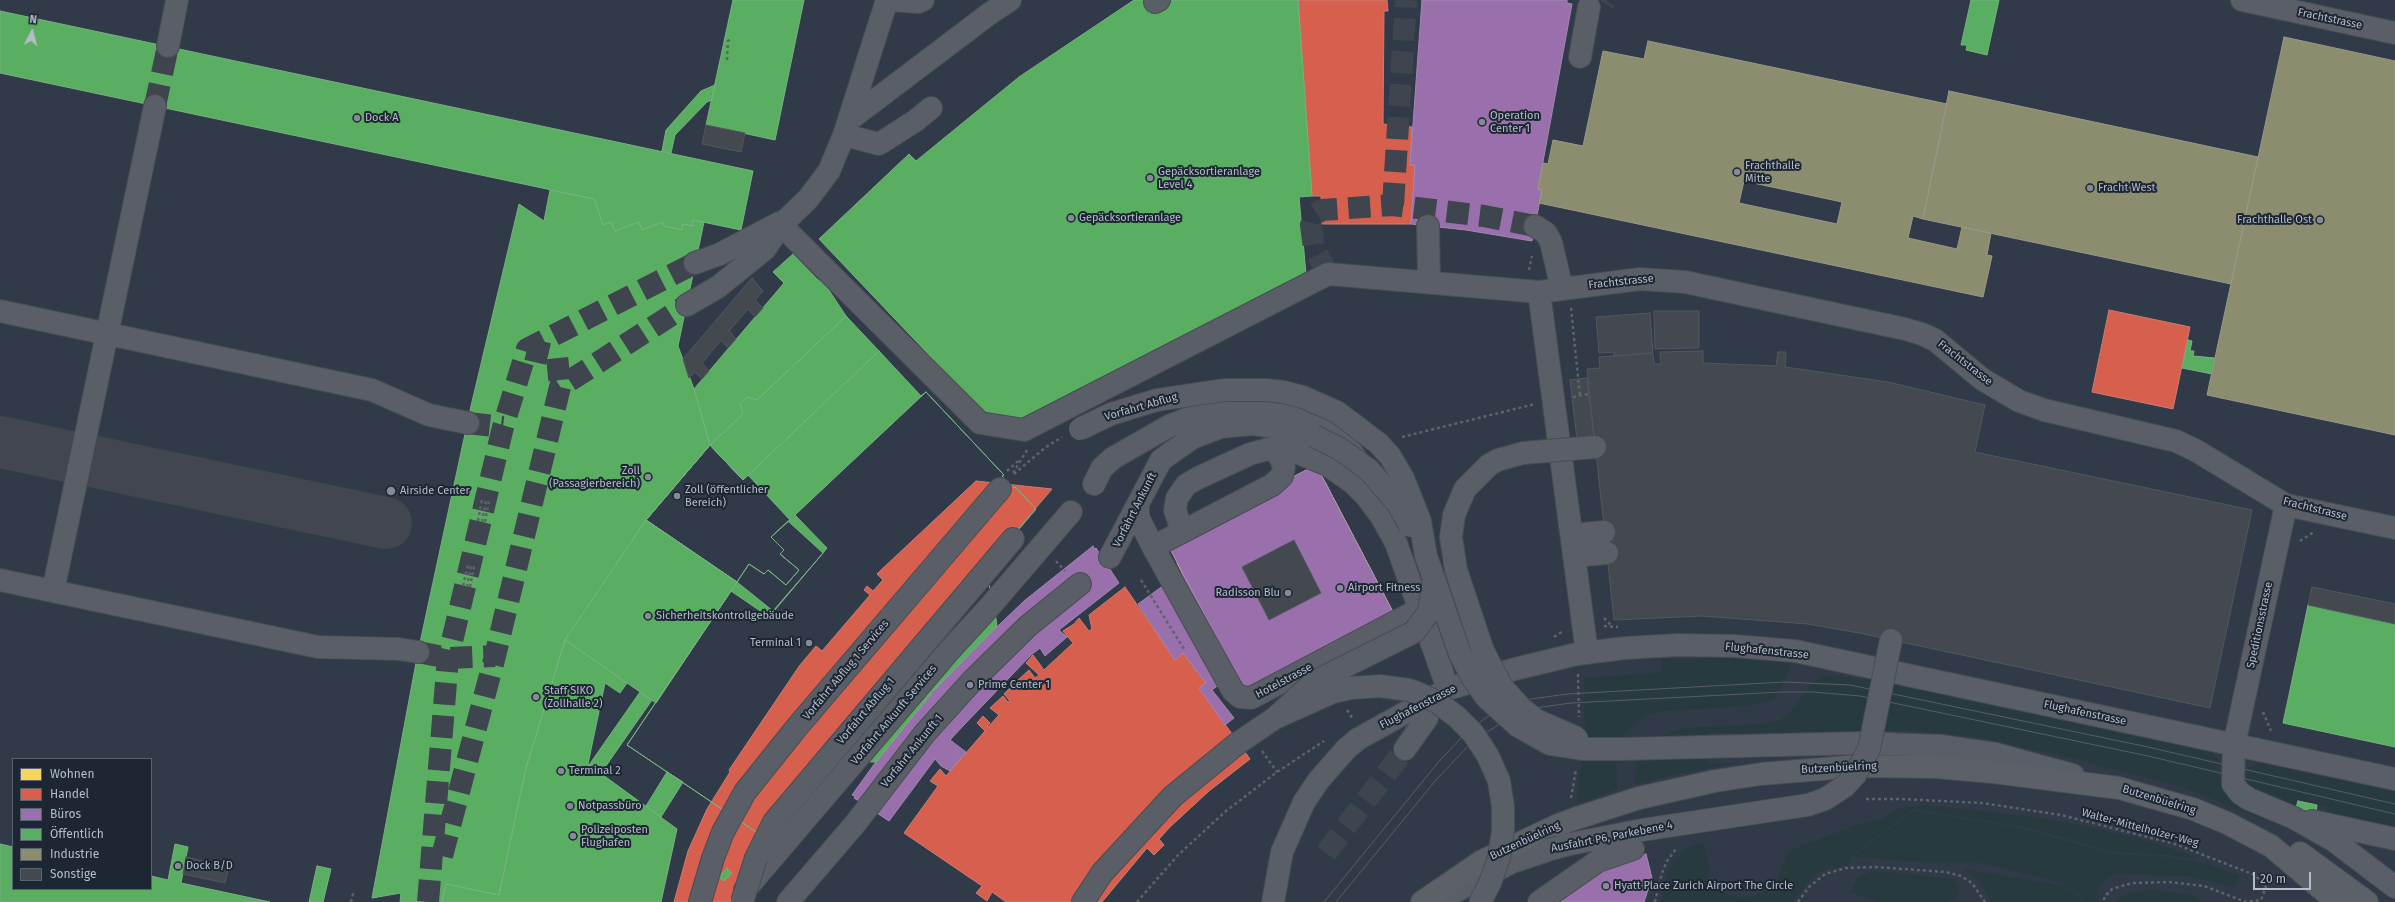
<!DOCTYPE html>
<meta charset="utf-8">
<style>
body{margin:0}
#map{position:relative;width:2395px;height:902px;overflow:hidden;background:#2a3038;font-family:"Fira Sans",sans-serif}
canvas{display:block}
.legend{position:absolute;left:12px;top:758px;width:140px;height:132px;box-sizing:border-box;background:#1d2633;border:1px solid #59626f;margin:0;padding:5px 7px;list-style:none;font-size:12px;color:#b4bcc9}
.legend li{display:flex;align-items:center;gap:8px;height:20px}
.legend b{width:20px;border:1px solid #59626f}
.north{position:absolute;left:12px;top:12px;width:40px;height:40px;-webkit-text-stroke:3px #1d2633;paint-order:stroke;rotate:6deg;font-size:11px;font-weight:700;line-height:16px;text-align:center;color:#b4bcc9}
.north::after{content:'';display:block;margin:auto;width:14px;height:18px;background:#b4bcc9;clip-path:polygon(50% 0,100% 100%,50% 72%,0 100%)}
.scale{position:absolute;left:2253px;top:872px;width:58px;height:18px;box-sizing:border-box;border:2px solid #b4bcc9;border-top:0;padding-left:5px;font-size:12px;line-height:14px;white-space:nowrap;color:#b4bcc9;-webkit-text-stroke:3px #1d2633;paint-order:stroke}
</style>
<div id="map">
<canvas width="2395" height="902"></canvas>
<ul class="legend">
<li><b style="height:11px;background:#f6d55c"></b>Wohnen</li>
<li><b style="height:11px;background:#d6604d"></b>Handel</li>
<li><b style="height:11px;background:#9970ab"></b>Büros</li>
<li><b style="height:11px;background:#5aae61"></b>Öffentlich</li>
<li><b style="height:11px;background:#8c8c6e"></b>Industrie</li>
<li><b style="height:11px;background:#444950"></b>Sonstige</li>
</ul>
<div class="north">N</div>
<div class="scale">20 m</div>
</div>
<script>
const context = document.querySelector('canvas').getContext('2d');
context.lineJoin = 'round';
function fillPath(path, color) {
  context.fillStyle = color;
  context.fill(path, 'evenodd');
}
function poly(rows) {
  const path = new Path2D();
  for (const r of rows) {
    path.moveTo(r[0], r[1]);
    for (let i = 2; i < r.length; i += 2) path.lineTo(r[i], r[i + 1]);
  }
  return path;
}
function trace(path, color, width, dash) {
  context.strokeStyle = color;
  context.lineWidth = width;
  context.lineCap = dash ? 'butt' : 'round';
  context.setLineDash(dash || []);
  context.stroke(path);
}
function label(font, color, halo, rows, align = 'center') {
  context.font = font + ' "Fira Sans",sans-serif';
  context.lineWidth = 4;
  context.setLineDash([]);
  context.textBaseline = 'middle';
  context.strokeStyle = halo;
  context.fillStyle = color;
  for (const [text, x, y, turn = 0] of rows) {
    context.save();
    context.translate(x, y);
    context.rotate((+turn || 0) * Math.PI / 180);
    context.textAlign = isNaN(turn) ? turn : align;
    if (halo) context.strokeText(text, 0, 0);
    context.fillText(text, 0, 0);
    context.restore();
  }
}
fillPath(poly([
 [0,0,2395,0,2395,902,0,902],
 [13,759,151,759,151,889,13,889]
]), '#313a48');
fillPath(poly([
 [1722,658,1789,663,1788,673,1775,698,1754,705,1665,711,1647,715,1638,721,1623,734,1616,752,1617,789,1577,803,1585,729,1584,678,1662,673,1661,659],
 [1827,675,1896,683,2204,749,2212,752,2220,760,2218,777,2266,814,2263,820,2183,787,2077,759,1973,736,1908,730,1705,733,1707,763,1737,763,1677,774,1635,784,1637,759,1649,742,1657,737,1685,728,1763,724,1779,721,1789,713,1809,688,1818,679],
 [2264,762,2395,789,2395,832,2326,818,2327,806,2297,800,2295,811,2263,800,2246,781,2248,768],
 [1926,805,2025,816,2081,825,2136,838,2195,856,2194,859,2167,855,2112,852,2032,828,1913,809,1853,855,1849,865,1831,868,1815,874,1792,902,1661,902,1665,882,1672,864,1685,849,1700,843,1704,844,1709,868,1707,879,1717,890,1731,897,1745,898,1763,893,1775,883,1787,855,1793,849,1860,824,1876,821,1901,808],
 [1913,811,2016,827,2112,854,2165,857,2208,864,2239,876,2235,887,2189,876,2114,874,2098,887,2097,902,2083,902,2079,892,2049,879,1972,861,1927,862,1853,857],
 [1963,869,2058,885,2074,892,2082,902,1992,902,1978,879],
 [1872,871,1954,879,1959,888,1957,899,1948,902,1877,902,1850,892,1857,878],
 [2152,890,2195,895,2201,902,2116,902,2117,899,2129,893]
]), '#273a3e');
const homes = poly([
 [1316,465,1394,614,1245,692,1167,543,1316,465],
 [1326,484,1394,614,1265,682,1254,662,1235,672,1177,563,1231,530,1234,522,1239,521,1242,524,1326,484],
 [1630,858,1644,902,1551,902,1582,879,1630,858]
]);
fillPath(homes, '#f6d55c');
trace(homes, '#e2ce7d', 1);
const shops = poly([
 [1298,0,1387,0,1388,11,1384,11,1383,124,1412,127,1410,165,1415,165,1411,224,1322,224,1321,196,1312,196,1298,0],
 [1154,34,1249,211,1121,277,1030,100,1154,34],
 [2109,310,2190,327,2173,409,2092,392,2109,310],
 [747,397,757,400,760,398,775,414,778,426,776,428,779,430,772,437,769,434,756,433,740,416,743,414,740,404,747,397],
 [747,397,757,400,760,409,752,417,743,414,740,404,747,397],
 [976,481,1052,489,793,793,740,902,674,902,688,851,707,809,730,772,729,770,800,665,816,646,822,651,870,595,864,590,867,586,873,591,883,580,877,574,880,571,976,481],
 [1125,587,1175,660,1183,653,1206,683,1199,688,1250,759,1209,791,1170,827,1159,839,1164,845,1154,855,1147,848,1102,902,1006,902,992,892,987,901,976,893,982,886,904,833,938,786,930,781,940,769,946,776,985,731,977,723,983,716,990,723,987,726,988,727,999,715,990,708,1003,696,1008,702,1010,701,1004,694,1015,683,1022,688,1017,681,1029,670,1035,678,1039,675,1026,663,1033,655,1044,670,1073,643,1063,631,1074,624,1079,618,1089,631,1092,629,1089,615,1125,587]
]);
fillPath(shops, '#d6604d');
trace(shops, '#cc7c72', 1);
const offices = poly([
 [1422,0,1567,0,1567,3,1572,4,1538,189,1542,190,1532,241,1466,230,1411,224,1415,165,1410,165,1422,0],
 [0,22,35,30,27,68,0,62,0,22],
 [1316,465,1394,614,1245,692,1167,543,1316,465],
 [1294,540,1321,593,1269,620,1242,567,1294,540],
 [1093,546,1094,549,1096,548,1119,583,1059,630,1067,637,1045,656,1040,648,1031,655,963,726,950,740,966,752,950,771,941,766,935,759,889,821,854,798,855,796,852,795,883,752,952,670,1024,601,1093,546],
 [1182,572,1235,672,1212,690,1234,718,1225,725,1199,688,1206,683,1183,653,1175,660,1138,604,1182,572],
 [1646,854,1652,878,1644,902,1550,902,1577,882,1623,860,1646,854]
]);
fillPath(offices, '#9970ab');
trace(offices, '#a187b4', 1);
const public = poly([
 [733,0,804,0,775,140,706,125,733,0],
 [1134,0,1298,0,1312,196,1299,197,1306,274,1020,420,986,415,819,239,909,154,916,161,1019,77,1134,0],
 [1971,0,1999,0,1987,55,1966,50,1967,45,1961,45,1971,0],
 [0,11,753,171,741,230,693,220,692,226,683,224,682,230,664,226,663,222,642,230,639,222,615,231,611,222,603,225,594,199,0,73,0,11],
 [715,85,712,100,707,102,675,135,671,153,662,151,666,130,701,91,715,85],
 [550,190,594,199,603,225,611,222,615,231,639,222,642,230,663,222,664,226,682,230,683,224,692,226,693,220,704,222,678,346,694,389,710,445,646,520,565,640,526,768,499,895,446,884,442,902,400,902,401,893,372,898,418,652,471,406,519,204,544,221,550,190],
 [793,254,818,280,823,281,846,316,757,400,747,397,740,404,743,414,710,445,694,389,784,283,773,272,793,254],
 [846,316,879,351,743,480,710,445,743,414,740,404,747,397,757,400,846,316],
 [2188,340,2192,341,2190,351,2194,351,2193,356,2215,358,2212,374,2182,368,2188,340],
 [879,351,921,396,926,392,1004,475,1002,476,1013,488,1015,487,1036,509,759,834,627,745,737,582,646,520,710,445,743,480,879,351],
 [926,392,1004,475,1002,476,1013,488,1015,487,1036,509,759,834,627,745,731,591,769,617,823,553,827,548,795,515,926,392],
 [710,445,743,480,748,475,790,520,771,537,784,550,780,554,799,570,786,585,768,570,764,574,749,564,737,582,646,520,710,445],
 [646,520,737,582,656,703,565,640,646,520],
 [788,521,823,553,773,611,737,582,749,564,764,574,768,570,786,585,799,570,780,554,784,550,771,537,788,521],
 [989,585,993,597,997,626,934,690,876,762,839,761,848,760,876,726,871,723,880,713,889,722,991,592,989,585],
 [2308,605,2395,624,2395,747,2283,723,2308,605],
 [565,640,627,683,620,693,605,683,588,764,677,829,661,902,442,902,446,884,499,895,526,768,565,640],
 [640,692,652,700,601,773,589,765,640,692],
 [667,772,683,782,661,817,646,806,667,772],
 [2298,801,2317,805,2316,812,2296,808,2298,801],
 [0,844,13,847,13,889,151,889,151,876,168,880,175,844,188,847,181,883,270,902,0,902,0,844],
 [317,866,331,869,323,902,309,902,317,866],
 [727,868,732,873,724,881,719,877,727,868]
]);
fillPath(public, '#5aae61');
trace(public, '#75b280', 1);
const industry = poly([
 [2284,37,2395,61,2395,435,2207,395,2284,37],
 [1648,41,1947,104,1923,219,1913,216,1908,238,1957,249,1962,227,1991,233,1987,255,1992,256,1983,297,1539,203,1542,190,1538,189,1543,163,1548,164,1553,140,1583,146,1603,51,1644,59,1648,41],
 [1744,181,1842,202,1837,224,1739,203,1744,181],
 [1949,91,2258,157,2231,284,1923,219,1949,91]
]);
fillPath(industry, '#8c8c6e');
trace(industry, '#989a89', 1);
trace(poly([
 [0,442,386,523]
]), '#42464e', 52);
const building = poly([
 [706,125,745,133,741,152,702,144,706,125],
 [752,278,763,291,755,300,763,308,755,317,748,309,729,331,736,339,728,348,721,340,702,363,709,371,702,379,695,372,689,378,683,359,752,278],
 [1654,311,1699,311,1699,348,1655,349,1654,311],
 [1650,313,1653,353,1614,356,1614,352,1599,353,1596,317,1650,313],
 [1703,351,1703,363,1776,366,1778,352,1786,352,1785,367,1888,382,1985,405,1975,452,2252,510,2210,708,1859,633,1808,624,1702,616,1614,620,1587,369,1600,368,1599,357,1653,353,1654,364,1661,364,1660,352,1703,351],
 [1587,378,1594,437,1577,439,1570,380,1587,378],
 [1294,540,1321,593,1269,620,1242,567,1294,540],
 [2312,587,2395,604,2395,624,2308,605,2312,587],
 [186,857,229,867,225,883,183,874,186,857]
]);
fillPath(building, '#444950');
trace(building, '#52575f', 1);
trace(poly([
 [1604,3,1606,0],
 [155,106,168,46],
 [1393,205,1406,0],
 [1328,274,1314,248,1311,225,1314,215,1322,210,1393,205,1484,216,1535,226],
 [527,349,557,356,560,387],
 [468,423,503,427],
 [418,652,448,658,495,656],
 [1326,853,1405,749],
 [442,856,495,656,560,387,687,305],
 [428,902,448,658,503,427,527,349,695,263]
]), '#3f454e', 22, [22, 11]);
const minor = poly([
 [892,0,918,2,923,0],
 [2242,0,2395,33],
 [1155,2,1159,0],
 [168,46,177,0],
 [1580,57,1589,7],
 [849,120,989,14,1010,0],
 [844,135,879,144,915,121,931,108],
 [1428,226,1429,281],
 [1535,226,1546,233,1551,242,1562,289],
 [695,263,720,254,779,223,980,423,1024,430,1328,274,1539,292,1640,279,1685,282,1905,329,1922,334,1935,340,1982,379,2019,401,2044,410,2176,441,2195,450,2286,505,2395,528],
 [1539,292,1587,653],
 [687,305,718,287,765,249,781,225,808,199,829,171,844,135,887,0],
 [0,311,372,390,429,415,468,423],
 [1094,484,1102,468,1113,458,1169,426,1202,413,1233,408,1284,411,1315,420,1339,435,1358,461],
 [1138,505,1138,517,1153,547,1233,691,1240,697,1251,698,1418,610],
 [2286,505,2234,745,2233,784,2240,793,2249,799,2292,817,2333,840,2395,887],
 [1182,531,1175,510,1177,498,1186,485,1198,478,1250,454,1272,448,1293,451,1326,464,1353,483,1366,496,1381,516,1396,543,1448,689],
 [1572,535,1604,532],
 [1153,547,1272,485,1282,476,1284,467,1280,457,1272,448],
 [1574,556,1607,553],
 [1110,557,1161,460,1192,438,1221,427,1252,424,1284,428,1314,436],
 [0,580,318,647,399,649,418,652],
 [53,591,155,106],
 [1405,749,1427,718,1426,701],
 [1623,749,1863,743,1940,746,1996,754,2073,775],
 [2312,821,2395,839],
 [1570,844,1642,830,1774,810],
 [756,858,774,822,1013,539],
 [745,890,948,652,992,604,1071,512],
 [1445,897,1512,862,1548,850],
 [700,902,713,858,723,832,745,792,797,727,1000,489],
 [788,902,855,824,925,733,973,680,1028,626,1080,584],
 [1083,902,1102,873,1173,796,1238,743],
 [1273,902,1282,852,1304,802,1319,780,1346,749,1358,739,1448,689,1515,669,1577,654,1625,648,1678,645,1735,646,1795,651,2395,779],
 [1539,902,1598,861,1633,849]
]);
const major = poly([
 [1577,818,1639,798,1715,781,1761,774,1859,766,1936,767,1993,772,2119,788,2193,809,2227,823,2271,846,2337,902],
 [2300,853,2367,902],
 [1422,902,1482,861,1558,825]
]);
trace(minor, '#484c53', 24);
trace(major, '#484c55', 24);
trace(poly([
 [727,60,728,41,731,38],
 [1529,270,1532,256],
 [1571,308,1580,396],
 [1573,397,1589,394],
 [1402,437,1535,404],
 [1007,471,1018,461],
 [1013,473,1027,450],
 [1014,474,1046,447,1062,437],
 [478,521,482,499],
 [482,522,486,500],
 [485,522,489,501],
 [2300,541,2314,532],
 [1056,561,1065,571],
 [1141,580,1184,649],
 [463,586,468,565],
 [467,587,471,566],
 [470,587,474,566],
 [1604,618,1611,625],
 [1604,626,1618,627],
 [1554,637,1563,631],
 [1578,674,1579,717],
 [1347,710,1353,719],
 [2263,712,2271,731],
 [1262,751,1277,772],
 [1571,798,1576,769],
 [1866,799,1901,799,1982,803,2061,815,2175,844,2255,875,2266,887,2261,900,2246,902,2204,886,2169,882,2132,883,2112,889,2105,896,2103,902],
 [351,902,354,890],
 [1137,902,1178,855,1226,811,1277,772,1324,741],
 [1655,902,1662,873,1667,861,1676,849],
 [1798,902,1809,887,1825,874,1846,868,1875,867,1946,872,1961,876,1972,883,1985,902]
]), '#5d636a', 2.5, [3, 3]);
trace(minor, '#5a5e66', 22);
trace(major, '#5c6168', 22);
trace(poly([
 [1324,902,1441,759,1469,730,1487,717,1512,705,1531,699,1567,694,1784,682,1850,685,2148,747,2395,804],
 [1336,902,1436,780,1472,742,1504,721,1522,713,1542,707,1571,703,1781,692,1813,692,1860,696,2148,756,2395,814]
]), '#595d64', 1);
const minorBridge = poly([
 [1080,429,1111,414,1157,400,1224,390,1266,390,1284,392,1303,397,1337,412,1378,443,1390,456,1403,478,1420,521,1426,556,1460,654,1472,677,1486,697,1518,726,1550,744,1582,749,1623,749],
 [1314,436,1340,449,1369,470,1398,504,1410,526],
 [1275,718,1333,692,1351,688,1380,686,1409,690,1422,695,1437,702,1457,717,1473,733,1488,756,1499,781,1503,807,1503,830,1499,858,1490,883,1480,902],
 [1577,738,1536,720,1521,708,1502,687,1483,651,1456,570,1451,537,1454,515,1465,489,1489,465,1498,460,1523,453,1595,447],
 [1238,743,1275,718,1314,682,1414,632,1429,612,1433,584],
 [1774,810,1808,805,1825,799,1845,786,1855,775,1869,749,1891,640],
 [1548,850,1570,844],
 [742,902,756,858]
]);
const majorBridge = poly([
 [1558,825,1577,818]
]);
trace(minorBridge, '#484c53', 24, []);
trace(majorBridge, '#484c55', 24, []);
trace(minorBridge, '#5a5e66', 22);
trace(majorBridge, '#5c6168', 22);
for (const [x, y, r, color] of [
 [357,118,4,"#848b96"],
 [1482,122,4,"#848b96"],
 [1737,172,4,"#848b96"],
 [1150,178,4,"#848b96"],
 [2090,188,4,"#848b96"],
 [1071,218,4,"#848b96"],
 [2320,220,4,"#848b96"],
 [648,477,4,"#848b96"],
 [391,491,5,"#848b96"],
 [677,496,4,"#848b96"],
 [1340,588,4,"#848b96"],
 [1288,593,4,"#848b96"],
 [648,616,4,"#848b96"],
 [809,643,4,"#848b96"],
 [970,685,4,"#848b96"],
 [536,697,4,"#848b96"],
 [561,771,4,"#848b96"],
 [570,806,4,"#848b96"],
 [573,836,4,"#848b96"],
 [178,866,4,"#848b96"],
 [1606,886,4,"#848b96"]
]) {
  const dot = new Path2D();
  dot.arc(x, y, r, 0, 2 * Math.PI);
  context.fillStyle = color;
  context.fill(dot);
  trace(dot, '#1d2633', 1.5);
}
label('11px', '#b4bcc9', '#1d2633', [
 ["Frachtstrasse",2330,19,12],
 ["Frachtstrasse",1621,282,-6],
 ["Frachtstrasse",1965,363,38],
 ["Vorfahrt Abflug",1141,407,-16],
 ["Frachtstrasse",2315,509,14],
 ["Vorfahrt Ankunft",1135,510,-63],
 ["Speditionsstrasse",2260,625,-78],
 ["Flughafenstrasse",1767,651,6],
 ["Vorfahrt Abflug 1 Services",846,670,-50],
 ["Hotelstrasse",1284,681,-28],
 ["Flughafenstrasse",1418,707,-27],
 ["Vorfahrt Abflug 1",866,711,-50],
 ["Flughafenstrasse",2085,713,12],
 ["Vorfahrt Ankunft Services",894,715,-50],
 ["Vorfahrt Ankunft 1",912,751,-51],
 ["Butzenbüelring",1839,768,-3],
 ["Butzenbüelring",2159,800,17],
 ["Walter-Mittelholzer-Weg",2140,828,15],
 ["Ausfahrt P6, Parkebene 4",1612,837,-11],
 ["Butzenbüelring",1525,841,-25]
]);
label('11px', '#b4bcc9', '#1d2633', [
 ["Operation",1490,116],
 ["Center 1",1490,129],
 ["Dock A",365,118],
 ["Frachthalle",1745,166],
 ["Mitte",1745,179],
 ["Gepäcksortieranlage",1158,172],
 ["Level 4",1158,185],
 ["Fracht West",2098,188],
 ["Gepäcksortieranlage",1079,218],
 ["Frachthalle Ost",2312,220,"right"],
 ["Zoll",640,471,"right"],
 ["(Passagierbereich)",640,484,"right"],
 ["Zoll (öffentlicher",685,490],
 ["Bereich)",685,503],
 ["Airside Center",400,491],
 ["Airport Fitness",1348,588],
 ["Radisson Blu",1280,593,"right"],
 ["Sicherheitskontrollgebäude",656,616],
 ["Terminal 1",801,643,"right"],
 ["Prime Center 1",978,685],
 ["Staff SIKO",544,691],
 ["(Zollhalle 2)",544,704],
 ["Terminal 2",569,771],
 ["Notpassbüro",578,806],
 ["Polizeiposten",581,830],
 ["Flughafen",581,843],
 ["Dock B/D",186,866],
 ["Hyatt Place Zurich Airport The Circle",1614,886]
], 'left');
</script>
